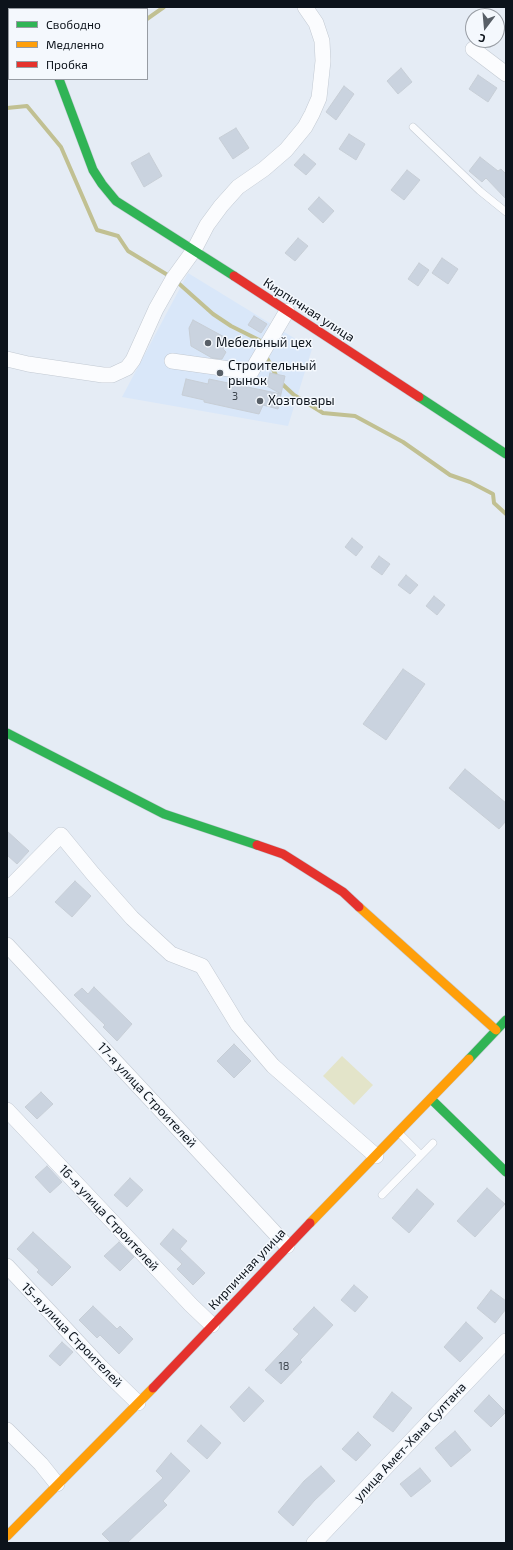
<!DOCTYPE html>
<meta charset="utf-8">
<style>
body{margin:0}
#map{position:relative;width:513px;height:1550px;overflow:hidden;background:#e5ecf5;font-family:"Exo 2",sans-serif}
canvas{display:block}
.frame{position:absolute;inset:0;border:8px solid #0c131b;pointer-events:none}
.legend{position:absolute;left:8px;top:8px;width:140px;height:72px;box-sizing:border-box;background:#f4f8fd;border:1px solid #979ca3;margin:0;padding:5px 7px;list-style:none;font-size:12px;color:#0c131b}
.legend li{display:flex;align-items:center;gap:8px;height:20px}
.legend b{width:20px;border:1px solid #979ca3}
.north{position:absolute;left:465px;top:8px;width:40px;height:40px;box-sizing:border-box;background:#f4f8fd;border:1px solid #979ca3;border-radius:50%;rotate:196deg;font-size:11px;font-weight:700;line-height:16px;text-align:center;color:#0c131b}
.north::after{content:'';display:block;margin:auto;width:14px;height:18px;background:#585f67;clip-path:polygon(50% 0,100% 100%,50% 72%,0 100%)}
</style>
<div id="map">
<canvas width="513" height="1550"></canvas>
<div class="frame"></div>
<ul class="legend">
<li><b style="height:5px;background:#30b455"></b>Свободно</li>
<li><b style="height:5px;background:#ff9f0a"></b>Медленно</li>
<li><b style="height:5px;background:#e5322d"></b>Пробка</li>
</ul>
<div class="north">С</div>
</div>
<script>
const context = document.querySelector('canvas').getContext('2d');
context.lineJoin = 'round';
function fillPath(path, color) {
  context.fillStyle = color;
  context.fill(path, 'evenodd');
}
function poly(rows) {
  const path = new Path2D();
  for (const r of rows) {
    path.moveTo(r[0], r[1]);
    for (let i = 2; i < r.length; i += 2) path.lineTo(r[i], r[i + 1]);
  }
  return path;
}
function trace(path, color, width, dash) {
  context.strokeStyle = color;
  context.lineWidth = width;
  context.lineCap = dash ? 'butt' : 'round';
  context.setLineDash(dash || []);
  context.stroke(path);
}
function label(font, color, halo, rows, align = 'center') {
  context.font = font + ' "Exo 2",sans-serif';
  context.lineWidth = 3;
  context.setLineDash([]);
  context.textBaseline = 'middle';
  context.strokeStyle = halo;
  context.fillStyle = color;
  for (const [text, x, y, turn = 0] of rows) {
    context.save();
    context.translate(x, y);
    context.rotate((+turn || 0) * Math.PI / 180);
    context.textAlign = isNaN(turn) ? turn : align;
    if (halo) context.strokeText(text, 0, 0);
    context.fillText(text, 0, 0);
    context.restore();
  }
}
fillPath(poly([
 [188,273,312,349,288,426,122,397]
]), '#d9e7f9');
fillPath(poly([
 [342,1056,373,1085,354,1105,323,1076]
]), '#e3e4c9');
trace(poly([
 [147,19,164,7],
 [7,71,9,70],
 [7,108,27,106,61,147,97,230,118,236,128,251,171,277],
 [176,281,213,314,231,326,259,340,262,346],
 [266,356,279,381,294,395,323,413,355,416,403,442,450,475,470,482,493,494,494,503,506,514]
]), '#c1c092', 4);
const building = poly([
 [401,68,412,82,398,94,387,81,401,68],
 [478,75,497,88,488,102,469,89,478,75],
 [344,86,354,94,336,120,326,112,344,86],
 [236,128,249,148,233,159,219,138,236,128],
 [349,134,365,144,356,160,339,149,349,134],
 [149,153,162,176,144,187,131,163,149,153],
 [304,154,316,164,306,175,294,165,304,154],
 [480,157,498,171,501,169,506,174,506,199,486,178,482,182,469,171,480,157],
 [407,170,420,180,404,200,391,190,407,170],
 [319,197,334,211,323,223,308,209,319,197],
 [298,238,308,246,295,261,285,253,298,238],
 [442,258,458,269,448,284,432,273,442,258],
 [419,263,429,270,418,286,408,279,419,263],
 [254,316,267,324,261,333,248,325,254,316],
 [193,320,228,339,223,349,226,352,222,359,212,358,191,346,189,328,193,320],
 [270,373,285,376,281,394,267,386,270,373],
 [186,379,208,384,209,379,281,394,278,409,263,405,259,414,204,402,204,400,182,395,186,379],
 [352,538,363,547,356,556,345,547,352,538],
 [379,556,390,564,382,575,371,567,379,556],
 [406,575,418,585,410,594,398,585,406,575],
 [434,596,445,605,437,615,426,606,434,596],
 [403,669,425,684,386,740,363,724,403,669],
 [465,769,506,803,506,821,499,829,449,788,465,769],
 [7,831,29,851,17,864,7,855,7,831],
 [75,881,91,896,72,917,55,902,75,881],
 [94,987,132,1024,117,1041,103,1027,105,1025,74,995,82,988,88,994,94,987],
 [234,1044,251,1061,234,1078,217,1061,234,1044],
 [41,1092,53,1104,37,1119,25,1107,41,1092],
 [47,1166,62,1182,50,1193,35,1177,47,1166],
 [130,1178,143,1190,127,1207,114,1195,130,1178],
 [487,1188,505,1204,475,1237,457,1221,487,1188],
 [417,1189,434,1204,409,1233,392,1218,417,1189],
 [173,1229,187,1241,180,1249,205,1273,193,1285,177,1269,182,1264,160,1244,173,1229],
 [33,1232,71,1267,52,1286,37,1272,39,1270,17,1249,33,1232],
 [119,1242,134,1257,120,1271,104,1256,119,1242],
 [354,1285,368,1297,355,1312,341,1300,354,1285],
 [491,1290,506,1301,506,1309,495,1323,477,1308,491,1290],
 [93,1306,117,1329,120,1326,133,1339,119,1354,100,1335,97,1338,79,1320,93,1306],
 [314,1307,333,1325,300,1360,302,1362,281,1384,265,1370,299,1334,293,1329,314,1307],
 [466,1322,483,1338,460,1362,444,1347,466,1322],
 [62,1342,73,1352,60,1366,49,1356,62,1342],
 [249,1387,264,1401,244,1422,230,1407,249,1387],
 [392,1392,412,1408,393,1432,373,1417,392,1392],
 [489,1395,506,1412,491,1427,474,1411,489,1395],
 [201,1425,221,1443,207,1459,187,1441,201,1425],
 [455,1431,471,1450,451,1467,435,1448,455,1431],
 [358,1432,371,1445,356,1461,342,1449,358,1432],
 [171,1453,190,1471,163,1501,167,1505,127,1543,111,1543,102,1534,163,1478,156,1471,171,1453],
 [321,1466,335,1481,314,1501,293,1526,278,1512,304,1481,321,1466],
 [420,1468,431,1481,411,1497,400,1484,420,1468]
]);
fillPath(building, '#cad3df');
trace(building, '#c7ced6', 1);
const lane = poly([
 [413,127,480,191,506,212],
 [400,1134,421,1155],
 [382,1195,433,1143]
]);
const street = poly([
 [473,49,506,74],
 [7,359,28,364,103,375,112,375,127,368,133,360,156,309,173,279,194,250,207,225,221,206,238,187,264,169,286,150,305,127,312,114,319,98,323,61,322,41,316,23,305,7],
 [172,361,251,372,287,311],
 [7,890,61,835,93,874,132,918,171,954,202,966,238,1025,273,1066,376,1156],
 [7,945,287,1246],
 [7,1110,191,1305,212,1325],
 [7,1266,101,1367,138,1403],
 [7,1430,41,1464,57,1484],
 [314,1543,506,1341]
]);
const fast = poly([
 [38,7,38,9],
 [59,79,93,170,102,184,116,201,234,276],
 [419,397,506,454],
 [7,733,164,814,257,845],
 [469,1059,506,1020],
 [431,1099,506,1172]
]);
const slow = poly([
 [359,907,496,1030],
 [310,1223,469,1059],
 [7,1536,153,1388]
]);
const jam = poly([
 [234,276,419,397],
 [257,845,283,854,343,892,359,907],
 [153,1388,310,1223]
]);
trace(lane, '#c2c9d2', 8);
trace(street, '#c2c9d2', 16);
trace(fast, '#c2c9d2', 10);
trace(slow, '#c2c9d2', 10);
trace(jam, '#c2c9d2', 10);
trace(lane, '#fbfcfe', 7);
trace(street, '#fbfcfe', 15);
trace(fast, '#30b455', 9);
trace(slow, '#ff9f0a', 9);
trace(jam, '#e5322d', 9);
for (const [x, y, r, color] of [
 [208,343,4,"#585f67"],
 [220,373,4,"#585f67"],
 [260,401,4,"#585f67"]
]) {
  const dot = new Path2D();
  dot.arc(x, y, r, 0, 2 * Math.PI);
  context.fillStyle = color;
  context.fill(dot);
  trace(dot, '#f4f8fd', 1.5);
}
label('11px', '#3e464f', null, [
 ["3",235,396],
 ["18",284,1366]
]);
label('13px', '#0c131b', '#f4f8fd', [
 ["Кирпичная улица",309,310,33],
 ["17-я улица Строителей",147,1095,47],
 ["16-я улица Строителей",109,1218,47],
 ["Кирпичная улица",247,1269,-47],
 ["15-я улица Строителей",72,1335,46],
 ["улица Амет-Хана Султана",410,1442,-47]
]);
label('13px', '#0c131b', '#f4f8fd', [
 ["Мебельный цех",216,343],
 ["Строительный",228,366],
 ["рынок",228,381],
 ["Хозтовары",268,401]
], 'left');
</script>
